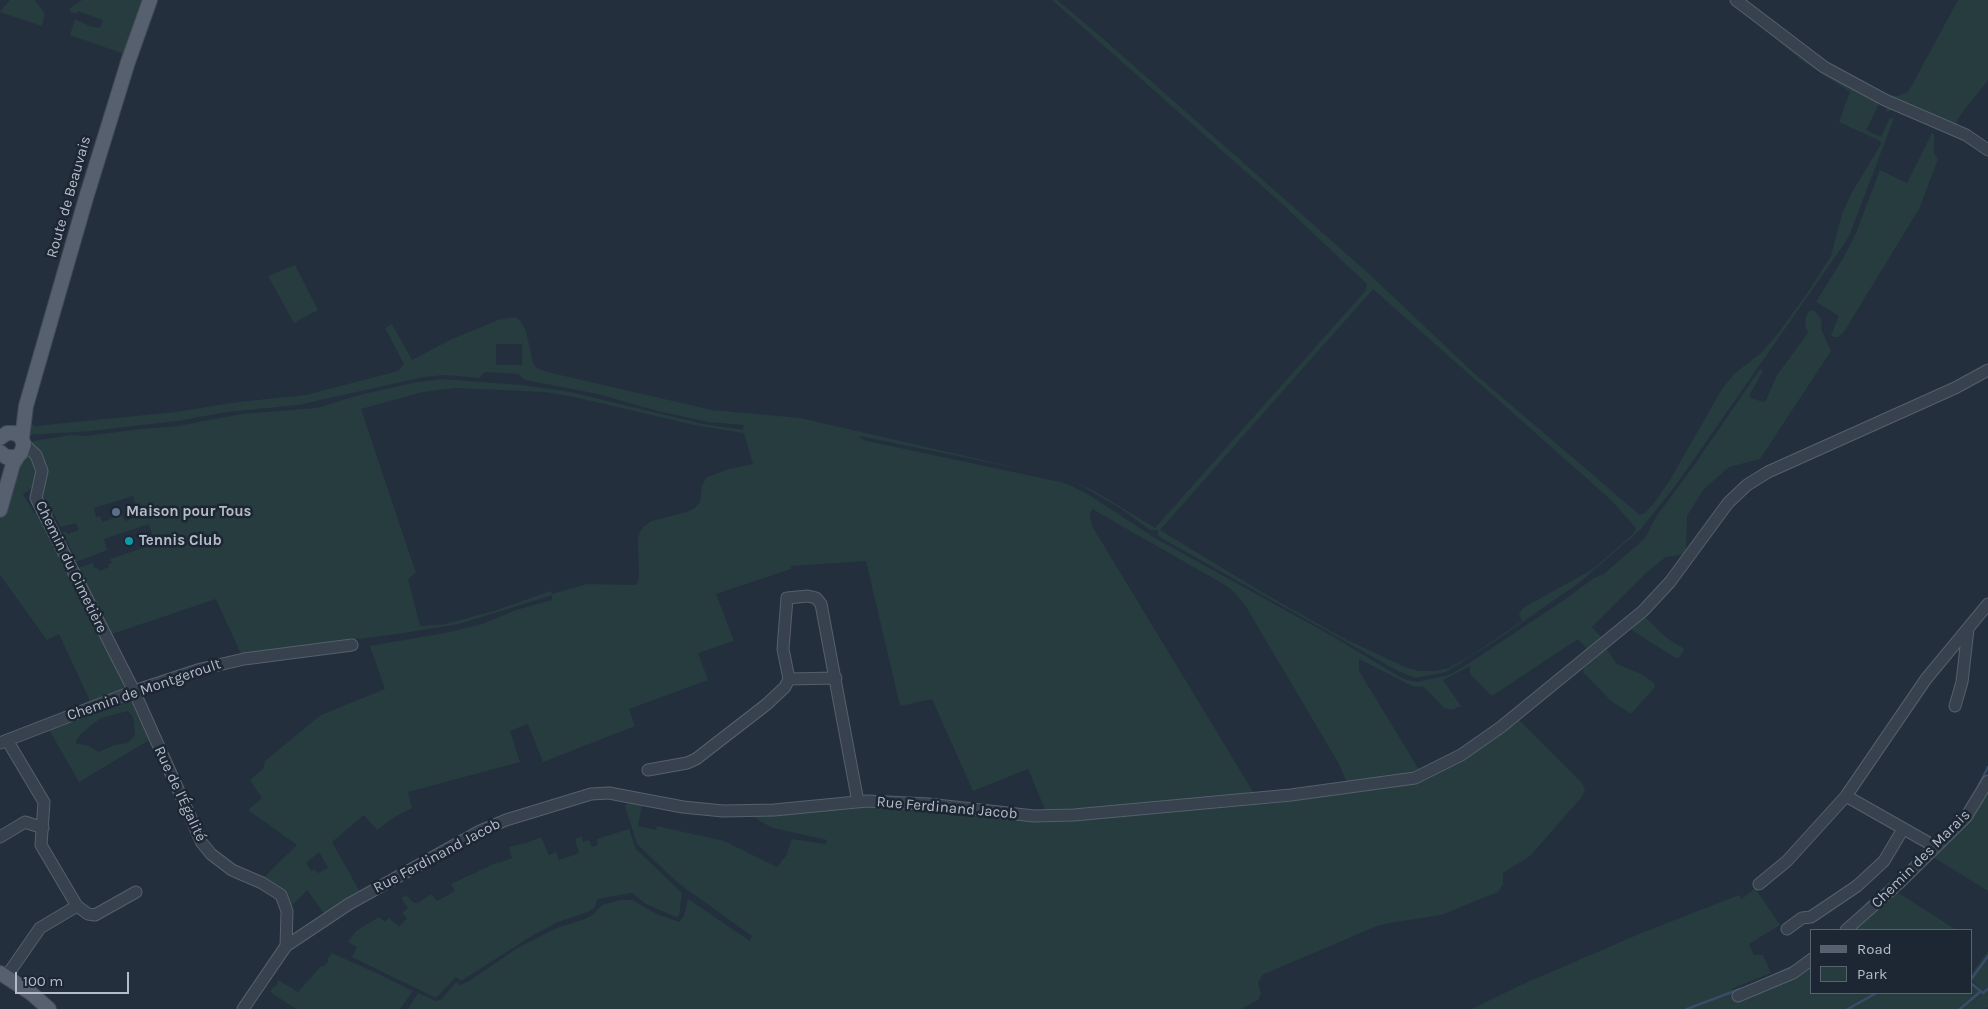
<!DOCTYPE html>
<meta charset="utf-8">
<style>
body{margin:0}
#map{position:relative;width:1988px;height:1009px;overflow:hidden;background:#242f3e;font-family:Karla,sans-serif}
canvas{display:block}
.legend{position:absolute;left:1810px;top:929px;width:162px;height:65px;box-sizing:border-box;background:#1d2633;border:1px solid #59626f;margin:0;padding:6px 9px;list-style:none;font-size:15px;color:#b4bcc9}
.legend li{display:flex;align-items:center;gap:10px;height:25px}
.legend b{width:25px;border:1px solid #59626f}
.scale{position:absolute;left:15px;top:972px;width:114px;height:22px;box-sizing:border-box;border:2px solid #b4bcc9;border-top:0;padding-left:6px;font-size:15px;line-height:18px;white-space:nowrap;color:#b4bcc9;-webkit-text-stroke:4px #1d2633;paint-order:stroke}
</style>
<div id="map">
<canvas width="1988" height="1009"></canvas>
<ul class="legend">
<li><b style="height:6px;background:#56606e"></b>Road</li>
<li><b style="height:14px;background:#263c3f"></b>Park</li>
</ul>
<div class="scale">100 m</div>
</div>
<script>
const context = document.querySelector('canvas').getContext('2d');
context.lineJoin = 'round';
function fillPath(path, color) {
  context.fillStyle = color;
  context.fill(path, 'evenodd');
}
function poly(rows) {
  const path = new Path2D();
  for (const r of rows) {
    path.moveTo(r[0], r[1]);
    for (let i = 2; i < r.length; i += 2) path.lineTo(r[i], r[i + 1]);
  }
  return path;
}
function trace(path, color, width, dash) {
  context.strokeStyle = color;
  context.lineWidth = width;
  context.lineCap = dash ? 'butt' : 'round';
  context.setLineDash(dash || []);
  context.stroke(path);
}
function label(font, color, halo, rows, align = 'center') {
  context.font = font + ' Karla,sans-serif';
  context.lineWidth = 5;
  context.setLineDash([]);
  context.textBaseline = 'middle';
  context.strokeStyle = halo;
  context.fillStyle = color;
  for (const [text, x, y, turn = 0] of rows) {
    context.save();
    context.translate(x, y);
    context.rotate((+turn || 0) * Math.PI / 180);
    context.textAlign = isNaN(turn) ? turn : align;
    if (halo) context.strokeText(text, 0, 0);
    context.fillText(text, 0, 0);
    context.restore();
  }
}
fillPath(poly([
 [10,0,35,0,45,14,42,26,0,12],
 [82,0,146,0,124,54,70,35,75,19,89,26,100,28,103,20,78,11,77,14,70,12,70,8],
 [153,0,158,0,144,34,96,184,42,377,32,414,32,424,35,426,176,412,238,402,306,395,398,371,404,364,385,328,392,324,412,360,452,339,498,320,515,317,520,320,526,331,533,363,537,368,547,372,712,410,800,418,1026,470,860,436,860,438,867,441,1065,483,1086,493,1155,538,1332,636,1400,677,1407,680,1417,682,1449,675,1468,664,1564,600,1594,578,1604,574,1645,538,1656,517,1695,464,1760,369,1763,371,1750,394,1751,398,1763,402,1766,400,1777,375,1808,333,1805,324,1806,317,1809,311,1813,310,1822,320,1821,329,1831,351,1760,459,1729,467,1704,489,1687,516,1686,554,1666,557,1648,571,1592,627,1602,638,1587,649,1578,639,1492,696,1470,674,1470,666,1443,680,1461,706,1452,710,1444,708,1424,687,1412,686,1359,659,1359,671,1421,773,1519,720,1582,783,1585,790,1581,798,1530,856,1503,873,1503,884,1498,892,1441,915,1390,923,1377,926,1262,975,1258,983,1261,994,1258,1000,1241,1009,408,1009,418,993,436,1001,441,1000,456,982,460,985,469,981,519,947,557,928,585,919,594,914,602,905,620,900,632,900,657,914,679,922,684,916,688,899,750,941,752,936,678,883,637,844,625,806,628,803,642,805,638,826,656,830,657,826,724,841,777,867,786,856,792,839,826,844,827,840,773,828,758,820,751,814,866,805,1046,812,1028,769,973,791,932,699,900,706,866,561,791,566,791,569,716,594,734,641,698,653,708,680,629,709,635,726,543,762,528,724,510,731,520,762,408,792,412,808,396,816,377,830,364,815,332,842,360,892,325,915,307,890,290,908,263,878,297,845,248,810,262,798,250,780,263,769,265,761,321,715,385,689,370,646,450,632,482,624,516,610,552,600,552,595,459,624,397,634,241,654,216,599,109,635,78,568,93,563,94,568,97,568,99,571,109,567,108,564,112,563,110,559,155,544,149,524,104,539,107,550,71,564,75,558,63,532,65,531,68,534,79,530,76,523,60,527,54,514,50,518,38,497,43,485,28,442,70,435,87,436,141,429,178,426,242,414,317,408,359,395,417,382,442,379,521,385,570,392,703,424,743,430,744,425,709,422,657,411,598,394,525,380,518,374,485,372,479,378,445,375,424,377,298,405,227,412,177,421,90,431,27,435,27,424,92,189],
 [496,344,522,344,522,365,496,365],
 [455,388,544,392,570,396,694,425,744,433,753,464,729,469,707,477,702,485,700,502,695,508,687,512,652,521,643,527,640,532,638,539,639,576,638,582,635,585,587,584,552,594,551,591,494,611,464,619,446,624,420,626,408,579,416,573,361,409,423,392],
 [133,496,139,516,125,521,122,515,102,522,100,516,96,517,94,508],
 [1092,509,1227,586,1234,592,1245,605,1339,764,1347,783,1255,795,1092,526,1090,515],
 [319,852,328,868,318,873,314,869,311,871,306,863],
 [1052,0,1057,0,1099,35,1367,272,1476,375,1640,515,1645,513,1654,503,1670,480,1722,389,1734,374,1761,353,1779,332,1808,292,1831,256,1842,214,1851,194,1881,144,1880,141,1839,122,1850,92,1801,60,1729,0,1733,0,1894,110,1885,112,1888,106,1880,102,1866,130,1881,137,1889,119,1894,118,1850,234,1842,247,1676,485,1640,530,1579,583,1492,643,1446,672,1415,678,1398,671,1163,539,1158,536,1158,530,1150,530,1123,510,1075,482,1096,492,1155,528,1366,290,1367,284,1280,202],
 [1373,289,1611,500,1636,528,1633,534,1593,569,1523,608,1519,614,1522,621,1475,653,1449,668,1435,671,1419,671,1405,667,1343,638,1260,591,1160,530],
 [1958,0,1988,0,1988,80,1962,113,1957,121,1957,126,1916,108,1910,103,1901,102,1840,74,1818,57,1868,87,1888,95,1898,96,1908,92,1912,85],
 [1932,133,1934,135,1934,153,1938,159,1919,209,1844,332,1838,337,1833,337,1831,335,1839,316,1816,302,1845,255,1856,233,1880,170,1907,183],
 [295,265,318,310,294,323,268,276],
 [26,452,32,459,36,475,32,488,23,494,34,513,39,510,127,685,125,690,91,703,59,634,47,640,0,575,0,519,13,472],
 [1645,617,1668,639,1683,648,1684,650,1679,658,1674,657,1630,629],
 [1606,648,1617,664,1641,674,1654,683,1655,687,1631,714,1611,701,1583,672,1584,668],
 [126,699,135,702,151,739,79,782,48,728],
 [127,711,132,715,134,721,135,735,128,743,114,745,99,752,86,745,76,744,76,741,81,734,94,723,102,718],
 [1988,788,1988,891,1933,857],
 [629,829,636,849,682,893,679,916,676,917,646,904,632,893,597,899,595,907,590,911,558,922,535,934,461,981,456,977,436,998,352,957,357,947,348,942,356,931,379,917,385,922,389,918,399,927,407,918,402,913,408,908,401,898,406,895,414,903,418,903,431,894,437,901,455,891,451,884,498,862,499,863,512,858,509,847,526,843,541,837,549,855,556,852,559,860,579,853,575,839,582,836,583,842,589,840,592,847,598,845,597,839],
 [1755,888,1780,925,1749,944,1754,955,1763,955,1771,973,1731,989,1748,997,1812,962,1812,993,1972,993,1972,983,1983,993,1969,1005,1984,993,1972,980,1972,973,1988,951,1988,1007,1985,1009,1472,1009,1521,985,1639,934,1739,895,1742,899],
 [1897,892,1941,920,1956,930,1852,930],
 [332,953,374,972,413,991,400,1009,296,1009,270,992,274,986,276,987,278,980,298,992,321,966,323,967,329,961,327,959]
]), '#263c3f');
trace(poly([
 [1977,789,1988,767],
 [1866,905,1899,876],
 [1972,978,1988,956],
 [1761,981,1795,966],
 [1972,984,1983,993,1988,989],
 [1687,1009,1740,989],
 [1848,1009,1876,993],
 [1960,1009,1980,992]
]), '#394c67', 2.5);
const minor = poly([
 [1736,0,1824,67,1885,100,1966,135,1988,150],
 [24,444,36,455,42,471,36,498,134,691,202,843,211,854,232,870,262,883,281,895,287,911,286,946],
 [789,679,836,678],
 [1955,706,1962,682,1968,629],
 [0,743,134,691,201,669,244,659,352,645],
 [648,770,687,763,696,759,767,704,785,687,789,679,783,649,787,598,808,596,816,598,821,604,858,802],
 [1846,796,1927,842],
 [0,837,25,822,43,828],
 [1759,884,1787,861,1846,796,1926,679,1988,604],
 [77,906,88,914,95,915,136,892],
 [1787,929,1802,918,1811,917,1857,886,1884,861,1903,829],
 [1846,930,1898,884,1966,817,1988,781],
 [6,977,40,928,77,906,41,845,44,802,7,740],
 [1738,996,1793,973,1812,959],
 [243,1009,286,946,349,904,480,831,506,820,591,794,609,793,683,807,723,811,774,810,867,801,928,804,1034,816,1074,815,1291,795,1415,778,1461,755,1501,727,1643,611,1670,582,1728,503,1747,485,1768,472,1955,388,1988,370]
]);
const major = poly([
 [0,438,7,433,14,433,20,436,24,444,21,453,16,457,6,457,0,452],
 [22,438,26,406,86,198,128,62,150,0],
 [0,510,13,464,18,456],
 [0,973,31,993,49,1009]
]);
trace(minor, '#565f6c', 13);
trace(major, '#414a57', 16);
trace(minor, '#38414e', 11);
trace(major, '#56606e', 14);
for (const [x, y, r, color] of [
 [116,512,5,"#5c6f8a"],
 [129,541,5,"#0f9aa8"]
]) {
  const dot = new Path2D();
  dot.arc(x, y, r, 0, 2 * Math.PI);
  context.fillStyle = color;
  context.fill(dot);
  trace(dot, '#1d2633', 2);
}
label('15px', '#b4bcc9', '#1d2633', [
 ["Route de Beauvais",69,197,-74],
 ["Chemin du Cimetière",71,567,64],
 ["Chemin de Montgeroult",144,690,-19],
 ["Rue de l'Égalité",180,794,65],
 ["Rue Ferdinand Jacob",947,808,5],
 ["Rue Ferdinand Jacob",437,856,-28],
 ["Chemin des Marais",1921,859,-45]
]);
label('bold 15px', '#b4bcc9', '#1d2633', [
 ["Maison pour Tous",126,512],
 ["Tennis Club",139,541]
], 'left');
</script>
